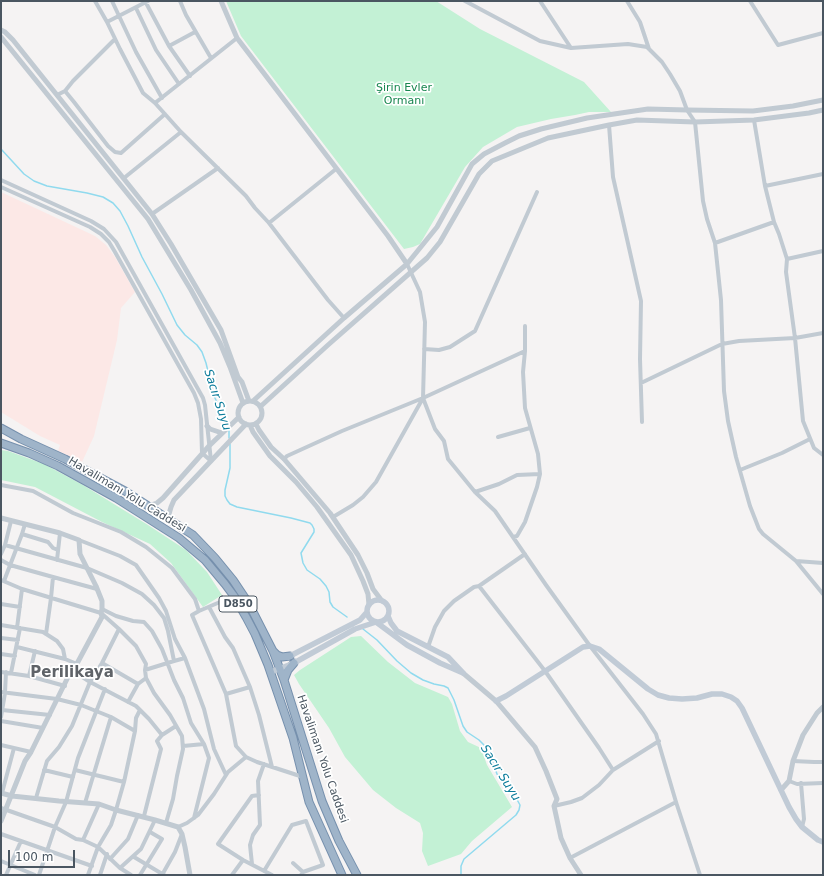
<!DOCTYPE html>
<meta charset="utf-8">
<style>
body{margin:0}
#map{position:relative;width:824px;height:876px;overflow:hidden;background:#f5f3f3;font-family:"DejaVu Sans",sans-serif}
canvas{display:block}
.frame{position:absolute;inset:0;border:2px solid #4a5661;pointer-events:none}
.scale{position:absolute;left:8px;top:850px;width:67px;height:18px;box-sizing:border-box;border:2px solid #4a5661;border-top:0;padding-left:5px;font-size:12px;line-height:14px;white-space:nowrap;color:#4a5661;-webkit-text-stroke:3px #fff;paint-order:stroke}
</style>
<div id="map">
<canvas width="824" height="876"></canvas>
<div class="frame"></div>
<div class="scale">100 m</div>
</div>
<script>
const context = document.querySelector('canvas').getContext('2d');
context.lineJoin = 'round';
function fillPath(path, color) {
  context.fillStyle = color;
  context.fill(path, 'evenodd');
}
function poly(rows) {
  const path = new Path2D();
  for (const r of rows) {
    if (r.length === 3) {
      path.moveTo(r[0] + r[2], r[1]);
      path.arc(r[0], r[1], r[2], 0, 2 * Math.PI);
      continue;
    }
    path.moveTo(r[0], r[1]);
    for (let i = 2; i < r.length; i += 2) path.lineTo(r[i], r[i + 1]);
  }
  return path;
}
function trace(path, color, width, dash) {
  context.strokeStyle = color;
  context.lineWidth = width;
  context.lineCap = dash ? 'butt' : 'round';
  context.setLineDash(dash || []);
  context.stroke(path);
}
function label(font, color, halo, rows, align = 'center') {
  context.font = font + ' "DejaVu Sans",sans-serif';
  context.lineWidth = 3.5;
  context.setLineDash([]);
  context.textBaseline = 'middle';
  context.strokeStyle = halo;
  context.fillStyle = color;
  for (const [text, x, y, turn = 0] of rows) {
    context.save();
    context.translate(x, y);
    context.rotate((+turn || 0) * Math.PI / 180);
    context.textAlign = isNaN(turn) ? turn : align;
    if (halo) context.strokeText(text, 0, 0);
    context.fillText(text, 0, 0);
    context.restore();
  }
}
fillPath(poly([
 [1,192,95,236,106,245,115,257,135,292,121,308,117,340,94,436,82,462,58,451,60,445,40,436,1,412]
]), '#fce8e6');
fillPath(poly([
 [226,1,436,1,480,29,584,82,611,112,589,112,575,115,551,119,517,127,483,147,465,167,420,244,413,247,404,249,241,36],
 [1,450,8,451,44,464,83,485,148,525,186,550,207,572,222,595,203,607,171,563,150,544,102,522,35,487,1,480],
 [361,636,388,662,415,683,448,697,452,704,460,731,468,742,481,748,487,765,512,807,472,841,461,854,428,866,422,851,423,833,420,823,396,808,373,790,345,757,329,728,299,684,294,675,300,670,351,637]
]), '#c3f1d5');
trace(poly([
 [1,149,24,174,34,181,47,186,87,193,103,197,113,203,120,211,128,226,142,257,162,294,177,325,185,335,197,345,202,352,206,363,214,396,225,419,228,426],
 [229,430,229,438],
 [230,444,230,468,225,490,225,496,227,500,230,504,237,507,291,518,310,523,312,525,314,529,314,532,301,553,303,563,307,570,320,579,326,586,329,592,330,602,333,607,347,617],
 [363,629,377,640,397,661,411,673,423,680,434,684,444,686,448,688,454,700,463,726,467,732,479,740,484,745,489,752,497,774,515,796,520,805,519,810,516,815,464,859,461,866,461,875]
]), '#90daee', 1.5);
const trunk = poly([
 [1,428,21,439,65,459,125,491,193,535,215,558,233,580,249,604,273,651,284,680,322,801,339,841,357,875],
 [1,443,29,453,58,466,116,498,179,538,205,560,225,584,234,596,246,617,255,634,268,665,293,738,309,802,342,875],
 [273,651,277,655,282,657,290,656],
 [284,680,288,670,294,663]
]);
trace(trunk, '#7690ad', 9);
trace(poly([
 [95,1,107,22,120,49,143,93,155,103,181,132,246,196,255,208,269,223,328,300,344,318],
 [112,1,136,52,162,98],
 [145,1,169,46,190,76],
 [180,1,186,15,211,58],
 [465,1,540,41,571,48,628,44,647,47,662,62,670,74,680,91,687,110,695,122,703,201,707,219,715,243,721,300,724,391,728,421,736,457,750,506,759,529,763,534,796,561,823,594],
 [540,1,571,48],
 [627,1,640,22,649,49],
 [750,1,778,45,823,33],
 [136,8,156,50,179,84],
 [107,22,148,1],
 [169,46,195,32],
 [65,91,74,102,108,146,115,152,121,153,165,114],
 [57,95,65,91,73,81,115,39],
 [155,103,237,38],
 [754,120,765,186,774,222,779,234,787,259,786,272,795,338,803,421,814,448,823,455],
 [609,125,613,177,641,301,640,359,642,422],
 [124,178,181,132],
 [1,180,91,221,104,229,116,242,203,398,205,405,211,461],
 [765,186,823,174],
 [1,187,90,227,101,234,109,242,115,252,194,393,198,403,201,419,202,453,211,461],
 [152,214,218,168],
 [269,223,336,169],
 [715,243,774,222],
 [787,259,823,251],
 [424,349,439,350,450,347,475,331,537,192],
 [641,383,722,344,739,341,795,338,823,333],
 [423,398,435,429,444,441,448,459,475,492,495,511,546,585,590,646,643,714,656,734,676,802,700,875],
 [498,437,530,428],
 [284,459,287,456,342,431,423,398,525,351],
 [740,470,782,453,810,439],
 [1,485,33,491,73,513,121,532,146,547,172,568,195,599,199,611,234,596],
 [475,492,499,484,517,475,540,474],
 [333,517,353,505,363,497,376,482,423,398,425,322,420,292,407,264],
 [22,534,48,542,53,548,58,550],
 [513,537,517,536,525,522,537,487,540,474,538,454,525,408,523,372,525,351,525,326],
 [79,540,120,556,136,565,159,598,166,611,175,639,185,658,204,709,214,749,226,775],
 [5,545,87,568,122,583,142,594,154,605,164,618,168,631,174,661],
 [1,554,5,545,11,521],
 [1,560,10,565,53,577,97,589],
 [57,560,60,533],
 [796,561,823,563],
 [1,580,22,589,101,613,119,629,136,646,146,664,145,670,146,678,154,693,170,715,182,736,183,749,177,776,173,799,166,823],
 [4,581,22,534,25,524],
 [479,586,525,554],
 [1,604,20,607],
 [209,607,225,637,233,648,250,687,259,715,272,767],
 [102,609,116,616,133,621,144,622,152,631,162,649,174,680,183,698,191,723,204,744,209,758,194,818],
 [1,625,43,632,57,641,63,649,65,659,77,664],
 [17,628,22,589],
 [46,634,51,598,53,577],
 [1,638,18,640],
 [17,647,65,659],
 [428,647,435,627,444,611,454,601,474,587,479,586,545,671,599,748,613,770],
 [1,654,15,656],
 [102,663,138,684],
 [145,670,174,661,185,658],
 [73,671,90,682,136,706,149,719,162,735,176,726],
 [1,672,29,676,65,686],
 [11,673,20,628],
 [29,676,35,651],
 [1,692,57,699,81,705,111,717,135,731,124,782,116,810,111,825,98,847,88,875],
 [226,694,250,687],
 [128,702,138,684,146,678],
 [2,710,50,715],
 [1,717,5,693,6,672],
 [1,721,43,728],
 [135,731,136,718,140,710],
 [1,745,31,752],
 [183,746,204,744],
 [246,757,257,762,303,777],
 [793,761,814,762,823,762],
 [44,770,73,777],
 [75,770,124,782],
 [789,781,797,784,823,783],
 [801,783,804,819,802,827],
 [2,793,14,748],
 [259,795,252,796,218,844,243,860,272,875],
 [36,798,47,761,59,747,72,726,90,682,102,663,119,629],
 [85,803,111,717],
 [554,806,571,802,582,798,599,785,613,770,659,741],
 [1,808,55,827,76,839,83,840,98,847,120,868,131,875],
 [144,816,161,749,157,741,162,735],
 [178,827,187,823,198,815,214,794,228,772,246,757,236,746,226,694,192,615,199,611],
 [1,834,92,866],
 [83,840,99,804],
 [134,857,164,875],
 [570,858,676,802],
 [110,859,128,839,138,815],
 [1,861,35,875],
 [293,863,303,872],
 [252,864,250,845,253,835,260,825,258,781,264,764],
 [120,868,141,849,155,820],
 [264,871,292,825,306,821,323,865,303,872,301,875],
 [6,875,21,841],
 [39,875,55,827,66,802,78,758,105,689],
 [100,875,107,854],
 [140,875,162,839,150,832],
 [162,875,175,852,182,834],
 [232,875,243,860]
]), '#c1cad2', 4);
trace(poly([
 [221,1,237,38,388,236,407,264],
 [1,30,5,32,13,40,152,214,171,244,221,330,238,377,242,382,249,401],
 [1,37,148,219,191,290,220,343,230,367,243,403],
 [250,413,12],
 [253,401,344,318,407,264,437,227,472,164,484,154,505,143,519,136,541,129,587,118,648,109,687,110,753,111,793,106,823,100],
 [261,406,328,345,427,258,440,242,479,174,492,161,548,138,609,125,637,120,695,122,754,120,809,113,823,110],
 [256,424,259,430,271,447,284,459,330,513,358,555,367,573,373,589,382,601],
 [250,425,253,432,270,456,296,482,317,507,351,555,363,581,368,594,369,605],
 [207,426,210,429,222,433],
 [148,506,157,503,163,498,209,446,239,417],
 [1,518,60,533,79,540,80,554,96,586,102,601,102,609,101,613,102,617,73,671,69,675,31,752,25,761,1,821],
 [171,521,169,514,171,507,174,500,246,424],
 [463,673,496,701,535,747,546,771,557,799,554,806,561,838,570,858,581,875],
 [781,790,789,781,793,761,803,735,817,713,823,707],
 [1,793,12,796,59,801,99,804,116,810,155,820,178,827,182,834,185,847,190,875]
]), '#c1cad2', 5);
trace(poly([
 [378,611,11],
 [288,657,360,620,367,612],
 [271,672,294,663,355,629,376,622,407,645,440,663,463,673,448,657,397,631,391,623,388,616],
 [496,701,506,696,583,647,590,646,599,649,648,689,658,695,669,698,682,699,697,698,712,694,722,694,731,697,737,701,742,708,789,807,796,819,802,827,818,840,823,842]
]), '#c1cbd6', 5.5);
trace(trunk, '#9fb4c9', 7);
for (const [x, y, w] of [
 [238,604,38]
]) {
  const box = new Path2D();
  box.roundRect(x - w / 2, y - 8, w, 16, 3);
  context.fillStyle = '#fff';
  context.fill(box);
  trace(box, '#4a5661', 1);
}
label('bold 10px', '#4a5661', null, [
 ["D850",238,604]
]);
label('11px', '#17864f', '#fff', [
 ["Şirin Evler",404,88],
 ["Ormanı",404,101]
]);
label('11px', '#4a5661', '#fff', [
 ["Havalimanı Yolu Caddesi",127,495,31],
 ["Havalimanı Yolu Caddesi",322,759,71]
]);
label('italic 12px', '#0c7c9b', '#fff', [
 ["Sacır Suyu",217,400,72],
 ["Sacır Suyu",500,773,58]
]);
label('bold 15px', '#5f6368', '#fff', [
 ["Perilikaya",72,673]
]);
</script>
